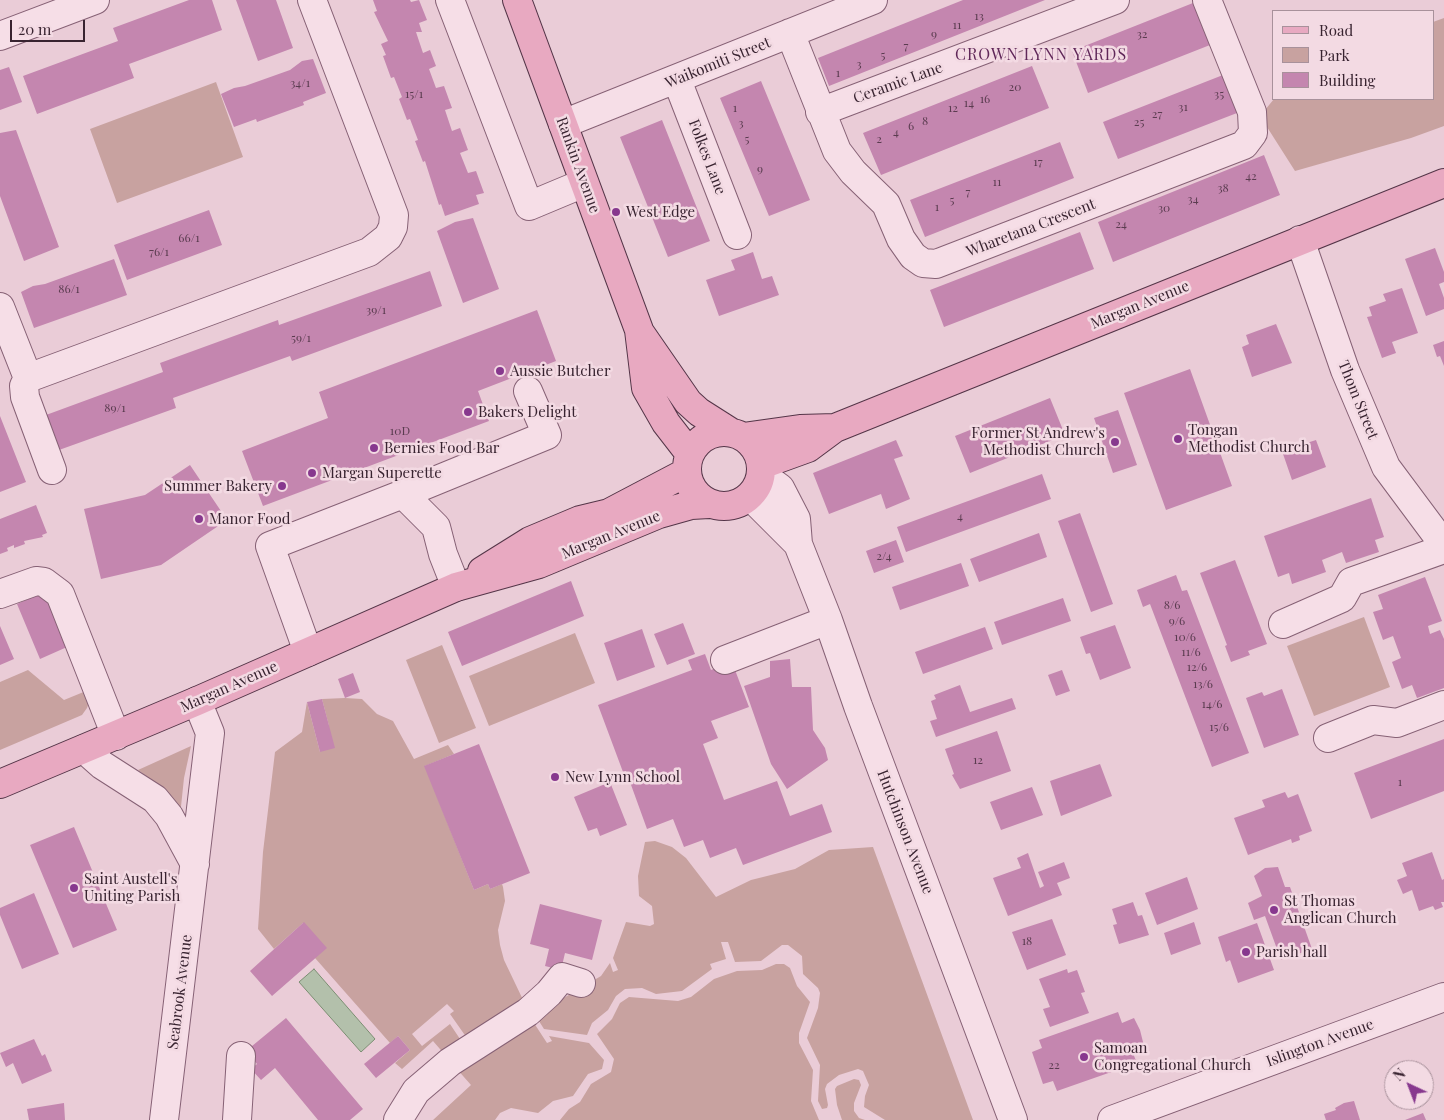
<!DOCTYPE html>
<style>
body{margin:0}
#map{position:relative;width:1444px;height:1120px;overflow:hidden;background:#eaccd7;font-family:"Playfair Display",serif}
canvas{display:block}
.legend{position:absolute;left:1272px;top:10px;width:162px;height:90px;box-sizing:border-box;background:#f3dae3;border:1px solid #a8919b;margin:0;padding:6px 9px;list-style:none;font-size:15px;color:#382330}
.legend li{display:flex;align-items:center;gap:10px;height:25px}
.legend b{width:25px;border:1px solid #a8919b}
.north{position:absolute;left:1384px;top:1060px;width:50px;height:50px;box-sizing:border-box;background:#f3dae3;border:1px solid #a8919b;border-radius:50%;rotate:317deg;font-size:14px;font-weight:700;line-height:20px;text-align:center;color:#382330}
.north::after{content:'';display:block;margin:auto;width:18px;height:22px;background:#87388e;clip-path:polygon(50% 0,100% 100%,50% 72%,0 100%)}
.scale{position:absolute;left:10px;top:20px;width:75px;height:22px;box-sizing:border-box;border:2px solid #382330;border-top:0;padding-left:6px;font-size:15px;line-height:18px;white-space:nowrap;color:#382330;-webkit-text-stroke:4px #f3dae3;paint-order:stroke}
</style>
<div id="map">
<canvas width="1444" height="1120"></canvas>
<ul class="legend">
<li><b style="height:6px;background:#e8a9c1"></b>Road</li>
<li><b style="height:14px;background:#c8a2a0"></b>Park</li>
<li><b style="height:14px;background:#c486af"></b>Building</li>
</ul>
<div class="north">N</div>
<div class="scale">20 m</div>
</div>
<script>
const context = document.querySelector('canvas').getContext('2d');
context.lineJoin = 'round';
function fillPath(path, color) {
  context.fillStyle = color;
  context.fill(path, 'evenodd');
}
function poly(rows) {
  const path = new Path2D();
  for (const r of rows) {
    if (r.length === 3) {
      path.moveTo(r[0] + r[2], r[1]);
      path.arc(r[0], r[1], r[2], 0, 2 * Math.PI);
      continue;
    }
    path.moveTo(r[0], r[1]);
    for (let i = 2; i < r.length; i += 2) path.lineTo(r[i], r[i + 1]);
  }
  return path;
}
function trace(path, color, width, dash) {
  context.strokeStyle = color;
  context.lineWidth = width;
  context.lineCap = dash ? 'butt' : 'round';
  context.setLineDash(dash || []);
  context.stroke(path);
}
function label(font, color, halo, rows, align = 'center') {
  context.font = font + ' "Playfair Display",serif';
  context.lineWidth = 5;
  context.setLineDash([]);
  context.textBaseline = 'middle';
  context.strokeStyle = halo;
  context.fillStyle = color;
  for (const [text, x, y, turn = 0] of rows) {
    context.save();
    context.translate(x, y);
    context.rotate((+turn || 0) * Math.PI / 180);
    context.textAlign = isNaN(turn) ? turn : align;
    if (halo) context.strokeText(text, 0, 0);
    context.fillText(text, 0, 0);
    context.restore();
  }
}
fillPath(poly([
 [1444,18,1444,126,1411,138,1295,171,1260,116,1274,99,1433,99,1433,22],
 [216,82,243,157,117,203,90,129],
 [1364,617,1390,687,1314,716,1287,646],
 [575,633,595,683,489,726,469,676],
 [442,645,476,728,439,743,406,660],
 [28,670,64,700,86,691,90,700,87,708,82,715,0,750,0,682],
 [345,698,362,699,377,714,393,721,414,759,448,745,454,754,425,766,474,890,488,884,490,889,502,884,503,887,505,901,498,930,500,945,504,960,525,1004,469,1041,450,1014,454,1011,447,1004,412,1034,422,1046,450,1024,464,1045,446,1056,433,1041,402,1069,395,1063,410,1050,398,1036,390,1043,315,958,303,923,274,949,258,929,263,852,275,752,302,732,307,702,320,752,329,726,322,699],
 [191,746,184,778,180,816,163,788,138,770],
 [655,841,672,847,686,858,716,897,751,880,795,869,829,850,873,847,973,1120,885,1120,864,1107,865,1096,869,1085,863,1071,858,1069,839,1075,827,1084,825,1089,828,1105,827,1108,822,1109,818,1101,820,1065,807,1038,818,1008,820,993,818,988,803,974,802,956,788,945,782,945,761,961,735,962,728,942,721,942,726,959,710,964,712,969,682,991,656,994,642,988,625,989,616,996,608,1010,592,1023,587,1035,544,1029,537,1018,562,999,601,976,610,963,613,972,618,970,613,958,626,922,650,926,654,924,652,906,639,896,638,876,645,842],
 [776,964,784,964,790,968,797,986,810,1002,799,1033,799,1043,813,1070,811,1101,819,1120,560,1120,569,1109,580,1102,591,1084,611,1072,614,1059,597,1034,612,1019,620,1003,629,997,678,1001,691,997,714,979,737,971,762,970],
 [532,1020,547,1043,552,1041,549,1036,589,1043,604,1060,602,1069,588,1074,573,1096,553,1101,538,1113,511,1108,500,1113,495,1120,433,1120,471,1085,456,1068],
 [854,1079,859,1080,861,1085,854,1103,854,1111,859,1118,865,1120,842,1120,837,1105,835,1089,837,1086]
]), '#c8a2a0');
const water = poly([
 [314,969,375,1039,361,1052,299,982,314,969]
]);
fillPath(water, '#b3c0ab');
trace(water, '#7b8e72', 1);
fillPath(poly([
 [189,0,212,0,222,30,129,64,134,78,37,114,23,76,118,41,113,28],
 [236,0,276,0,293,48,258,61],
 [373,0,410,0,411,2,419,0,427,20,419,23,422,32,416,32,423,53,430,50,436,66,429,69,436,88,444,86,452,108,445,110,452,131,460,128,468,150,460,153,468,173,476,171,484,193,476,195,479,204,445,216,441,204,439,205,425,161,423,162,415,141,418,140,410,119,407,120,399,99,402,97,394,77,391,78,383,56,386,55,381,44,388,41,374,12,377,11],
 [963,0,1045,0,829,86,818,58],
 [1193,3,1210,45,1088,93,1072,51],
 [313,59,326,93,303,102,304,105,257,122,256,119,234,127,221,94,234,88,245,86,290,70,302,61],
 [1032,66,1049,108,881,175,863,133],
 [9,67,22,102,0,110,0,70],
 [1223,75,1237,113,1118,159,1103,122],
 [761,81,810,200,769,216,720,98],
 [662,120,710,241,668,257,620,137],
 [16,130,59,247,24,261,0,196,0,133],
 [1060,142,1074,178,925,237,910,200],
 [1264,155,1280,195,1113,262,1098,222],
 [209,210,222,245,127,280,114,245],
 [473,218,499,289,463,303,437,231,455,222],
 [1080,232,1094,269,944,327,930,290],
 [1435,248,1444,272,1444,282,1439,284,1444,298,1444,309,1426,316,1405,259],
 [753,252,762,279,772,276,779,295,719,316,706,280,735,270,731,260],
 [114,259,127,295,34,328,21,292,33,286,45,284],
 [430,271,442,306,292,361,290,356,173,398,176,408,59,450,46,415,163,372,160,363,278,320,279,325],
 [1402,288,1418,333,1392,342,1396,353,1382,358,1367,317,1372,316,1369,307,1386,301,1383,294],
 [537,310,556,361,478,391,489,421,263,506,242,451,328,418,319,392],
 [1276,324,1292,363,1252,377,1242,347,1249,344,1246,335],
 [1444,341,1444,366,1440,356,1437,357,1433,345],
 [1190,369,1232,486,1166,510,1124,393],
 [1050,398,1065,435,970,473,955,436],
 [1118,410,1137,465,1113,473,1094,418],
 [0,416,26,482,0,492],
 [896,440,903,456,894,459,910,499,886,509,881,494,829,514,813,473],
 [1316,440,1326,467,1292,480,1282,451],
 [190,465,227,520,161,565,101,579,84,509,145,495],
 [1042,474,1051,499,906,552,897,527],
 [1371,498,1384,537,1375,540,1379,552,1346,563,1342,552,1322,560,1326,572,1292,584,1289,573,1278,577,1264,536],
 [36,505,47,533,42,535,43,537,24,541,25,544,14,548,14,545,7,548,8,551,0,554,0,519],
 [1080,513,1113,604,1091,612,1058,521],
 [1039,533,1047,557,979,582,970,559],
 [896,540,904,562,874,573,866,551],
 [1235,560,1267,644,1248,651,1250,655,1231,662,1225,646,1227,645,1200,573],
 [961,563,969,586,900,610,892,587],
 [1176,575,1182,591,1187,590,1249,753,1212,767,1150,604,1143,607,1137,590],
 [1425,577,1442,621,1428,626,1430,634,1440,630,1444,639,1444,688,1417,698,1412,685,1402,689,1392,662,1401,658,1393,636,1383,640,1373,612,1383,609,1378,595],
 [571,581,584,616,462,666,448,632],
 [44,592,52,607,51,608,67,647,40,659,17,604],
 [1063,598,1071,621,1002,645,994,622],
 [683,623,695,654,667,665,654,634],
 [1115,625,1131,668,1100,680,1090,653,1086,654,1080,637],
 [0,626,14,659,0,665],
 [985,627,993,649,923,674,915,652],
 [642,629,655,667,617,681,604,643],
 [705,654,711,670,732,662,749,707,711,721,718,738,703,744,724,800,777,781,790,816,822,804,832,832,743,865,736,848,710,858,703,840,684,847,673,819,647,829,626,771,623,772,598,705,692,670,688,660],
 [790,659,792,687,811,687,813,730,825,748,828,760,787,789,771,764,744,686,770,677,770,661],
 [1062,670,1070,691,1056,696,1048,675],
 [353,673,360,692,345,698,338,679],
 [960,685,970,712,1012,698,1016,709,936,737,930,721,937,719,931,701,936,699,934,695],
 [1282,689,1299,735,1264,748,1246,698,1262,692,1264,696],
 [322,699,335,748,320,752,307,702],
 [997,731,1011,771,960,789,952,775,954,774,945,749],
 [1444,739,1444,791,1371,819,1354,773],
 [479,744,530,873,490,889,488,884,474,890,424,766],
 [1100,764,1112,796,1061,816,1050,781],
 [610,782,627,825,600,836,597,828,588,831,574,797],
 [1032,787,1043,815,1001,830,990,802],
 [1285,792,1288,798,1298,794,1312,831,1299,836,1300,840,1292,843,1291,839,1248,855,1234,818,1265,807,1262,800],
 [74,827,117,930,73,948,30,845],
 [1432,852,1442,880,1444,879,1444,902,1441,902,1443,907,1435,910,1433,906,1419,911,1412,890,1403,894,1397,880,1407,876,1402,863],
 [1028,853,1040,888,1044,886,1038,872,1064,862,1070,878,1057,883,1062,895,1008,916,993,878,1021,868,1017,858],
 [1278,867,1285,887,1290,887,1312,949,1281,960,1265,916,1254,920,1248,903,1262,896,1254,876,1265,868],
 [1187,877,1198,909,1157,925,1145,893],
 [34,893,59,954,22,969,0,915,0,908],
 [1133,902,1138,916,1142,915,1149,935,1119,944,1113,925,1117,924,1112,909],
 [540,904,602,920,592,960,565,953,561,970,545,966,549,949,530,944],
 [1052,919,1066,955,1027,970,1012,932],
 [304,922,327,948,272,996,250,971],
 [1194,922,1201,944,1171,955,1164,933],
 [1257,923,1274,970,1238,983,1230,960,1226,962,1218,937],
 [1067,969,1068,973,1077,970,1085,992,1081,993,1089,1013,1050,1027,1043,1009,1050,1007,1039,979],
 [1118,1012,1122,1023,1134,1018,1140,1030,1144,1046,1132,1051,1137,1063,1057,1091,1053,1081,1043,1084,1032,1052,1042,1048,1039,1040],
 [286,1018,363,1109,350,1120,318,1120,275,1068,261,1080,251,1069,257,1064,246,1051],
 [398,1036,410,1050,376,1078,364,1064],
 [34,1039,42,1056,45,1054,52,1071,22,1084,13,1063,6,1067,0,1053],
 [1354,1101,1360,1120,1326,1120,1324,1114,1336,1110,1335,1108,1344,1103],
 [64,1103,65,1120,29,1120,27,1109],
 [1423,1113,1426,1120,1405,1120]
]), '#c486af');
const minor = poly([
 [450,0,529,206,584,183],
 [790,33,837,151,853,172,886,204,901,239,913,256,923,263,936,264,1244,145,1253,133,1252,112,1207,0],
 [0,36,95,0],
 [677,80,737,235],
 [820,112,1115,0],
 [563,124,873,0],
 [1300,240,1345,370,1386,467,1444,545],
 [0,307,28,378],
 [52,470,25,397,24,386,28,378,369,252,388,237,393,227,394,215,312,0],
 [761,474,780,488,796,519,798,544,828,620,858,706,1013,1120],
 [403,494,547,435,528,391],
 [748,498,757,503,798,544],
 [0,594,36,581,44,582,60,594,116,736],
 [1283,624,1342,598,1351,582,1444,549],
 [308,652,270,546,403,494,436,527,443,554,456,587],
 [725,660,828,620],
 [1328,738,1373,720,1397,723,1444,705],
 [84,749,102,765,155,799,169,816,195,864],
 [164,1120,210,733,197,701],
 [237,1120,241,1056],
 [398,1120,416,1091,450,1062,528,1012,549,993,562,977,581,983],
 [1112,1120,1444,997]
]);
const major = poly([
 [517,0,639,330,646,388,666,423,690,454],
 [641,334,688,402,699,412,732,433],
 [724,469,37],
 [743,437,800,429,835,428],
 [761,465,808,448,835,428,1444,183],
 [482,571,530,541,580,520,609,513,687,472],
 [0,784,197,701,456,587,539,564,659,514,691,505,709,504]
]);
trace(minor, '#866175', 30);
trace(major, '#543548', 30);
trace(minor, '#f6dee7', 28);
trace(major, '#e8a9c1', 28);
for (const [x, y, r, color] of [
 [616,212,5,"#87388e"],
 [500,371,5,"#87388e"],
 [468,412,5,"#87388e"],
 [1178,439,5,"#87388e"],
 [1115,442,5,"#87388e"],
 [374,448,5,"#87388e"],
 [312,473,5,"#87388e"],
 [282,486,5,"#87388e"],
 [199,519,5,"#87388e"],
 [555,777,5,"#87388e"],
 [74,888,5,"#87388e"],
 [1274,910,5,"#87388e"],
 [1246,952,5,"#87388e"],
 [1084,1057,5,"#87388e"]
]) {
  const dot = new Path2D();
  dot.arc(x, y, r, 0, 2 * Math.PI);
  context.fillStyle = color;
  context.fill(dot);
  trace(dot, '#f3dae3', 2);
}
label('12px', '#5b3c50', null, [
 ["13",979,16],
 ["11",957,25],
 ["9",934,34],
 ["32",1142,34],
 ["7",906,46],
 ["5",883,55],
 ["3",859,64],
 ["1",838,73],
 ["34/1",300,83],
 ["20",1015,87],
 ["15/1",414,94],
 ["35",1219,94],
 ["16",985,99],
 ["14",969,103],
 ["31",1183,107],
 ["1",735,108],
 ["12",953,108],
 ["27",1157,114],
 ["8",925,121],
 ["25",1139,122],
 ["3",741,123],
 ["6",911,126],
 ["4",896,132],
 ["5",747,139],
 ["2",879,139],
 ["17",1038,162],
 ["9",760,169],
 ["42",1251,176],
 ["11",997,182],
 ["38",1223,188],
 ["7",968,192],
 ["34",1193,199],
 ["5",952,200],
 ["1",937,207],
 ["30",1164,208],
 ["24",1121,224],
 ["66/1",189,238],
 ["76/1",159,252],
 ["86/1",69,289],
 ["39/1",376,310],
 ["59/1",301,338],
 ["89/1",115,408],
 ["10D",400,431],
 ["4",960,516],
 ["2/4",884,556],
 ["8/6",1172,605],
 ["9/6",1177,621],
 ["10/6",1185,637],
 ["11/6",1191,652],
 ["12/6",1197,667],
 ["13/6",1203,684],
 ["14/6",1212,704],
 ["15/6",1219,727],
 ["12",978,760],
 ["1",1400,782],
 ["18",1027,941],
 ["22",1054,1065]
]);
label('15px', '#382330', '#f3dae3', [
 ["Waikomiti Street",718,63,-22],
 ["Ceramic Lane",898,83,-20],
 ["Folkes Lane",707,157,69],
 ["Rankin Avenue",578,165,70],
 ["Wharetana Crescent",1031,228,-21],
 ["Margan Avenue",1140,305,-22],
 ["Thom Street",1358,400,68],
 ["Margan Avenue",611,535,-22],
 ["Margan Avenue",229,687,-24],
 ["Hutchinson Avenue",905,832,69],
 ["Seabrook Avenue",180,992,-83],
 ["Islington Avenue",1320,1043,-20]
]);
label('15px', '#382330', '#f3dae3', [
 ["West Edge",626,212],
 ["Aussie Butcher",510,371],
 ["Bakers Delight",478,412],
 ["Tongan",1188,430],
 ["Methodist Church",1188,447],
 ["Former St Andrew's",1105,433,"right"],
 ["Methodist Church",1105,450,"right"],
 ["Bernies Food Bar",384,448],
 ["Margan Superette",322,473],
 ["Summer Bakery",272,486,"right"],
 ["Manor Food",209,519],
 ["New Lynn School",565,777],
 ["Saint Austell's",84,879],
 ["Uniting Parish",84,896],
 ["St Thomas",1284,901],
 ["Anglican Church",1284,918],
 ["Parish hall",1256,952],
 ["Samoan",1094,1048],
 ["Congregational Church",1094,1065]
], 'left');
context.letterSpacing = '1px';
label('16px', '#602759', '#f3dae3', [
 ["CROWN LYNN YARDS",1041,55]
]);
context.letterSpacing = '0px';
</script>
